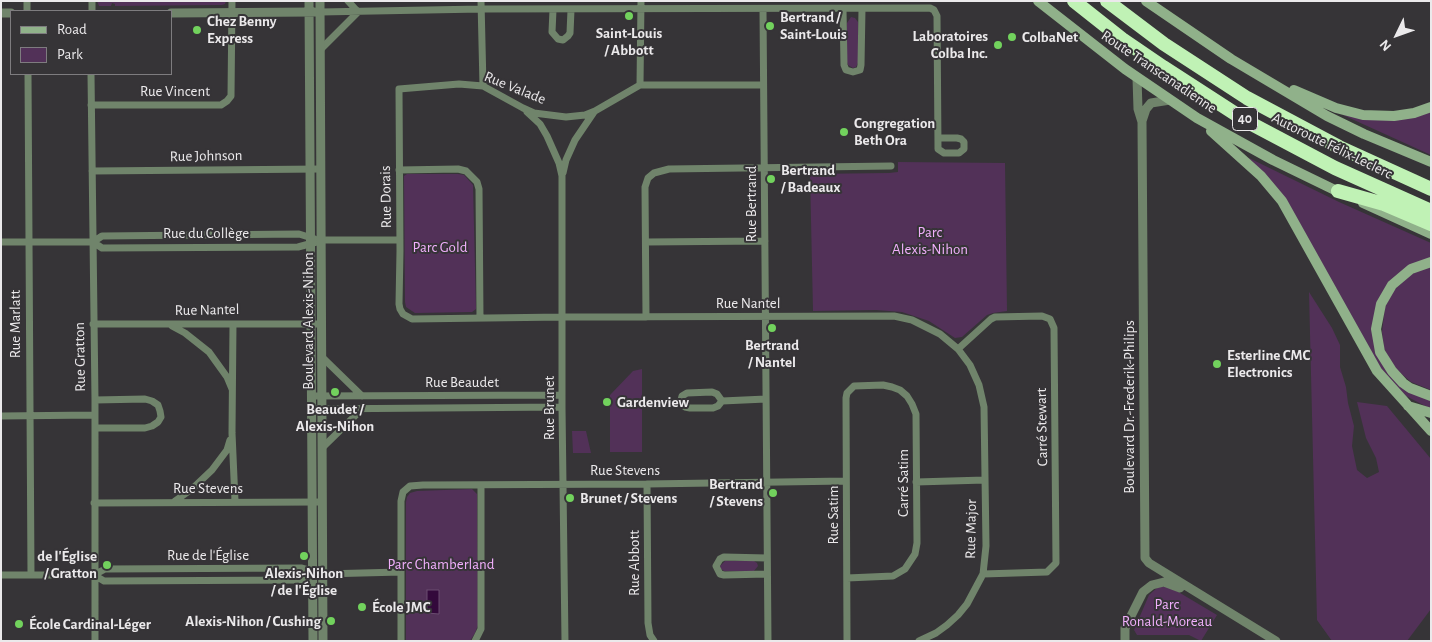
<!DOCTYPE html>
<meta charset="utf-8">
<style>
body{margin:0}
#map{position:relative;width:1432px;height:642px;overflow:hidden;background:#363437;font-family:"Alegreya Sans",sans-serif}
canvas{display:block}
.frame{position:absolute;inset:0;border:2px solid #ebe9eb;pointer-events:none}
.legend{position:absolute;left:10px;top:10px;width:162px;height:65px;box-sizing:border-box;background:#363437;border:1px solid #7e7c7f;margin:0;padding:6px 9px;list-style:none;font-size:15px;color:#ebe9eb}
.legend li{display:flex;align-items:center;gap:10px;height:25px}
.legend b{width:25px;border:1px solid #7e7c7f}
.north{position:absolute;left:1372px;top:10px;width:50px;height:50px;-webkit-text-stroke:4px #363437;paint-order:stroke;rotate:228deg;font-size:14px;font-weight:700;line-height:20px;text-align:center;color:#ebe9eb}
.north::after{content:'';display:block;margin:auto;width:18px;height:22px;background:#ebe9eb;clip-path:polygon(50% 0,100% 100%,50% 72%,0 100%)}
</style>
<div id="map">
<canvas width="1432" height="642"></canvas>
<div class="frame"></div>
<ul class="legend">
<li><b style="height:6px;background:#90b18a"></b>Road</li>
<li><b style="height:14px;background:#523158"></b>Park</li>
</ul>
<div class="north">N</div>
</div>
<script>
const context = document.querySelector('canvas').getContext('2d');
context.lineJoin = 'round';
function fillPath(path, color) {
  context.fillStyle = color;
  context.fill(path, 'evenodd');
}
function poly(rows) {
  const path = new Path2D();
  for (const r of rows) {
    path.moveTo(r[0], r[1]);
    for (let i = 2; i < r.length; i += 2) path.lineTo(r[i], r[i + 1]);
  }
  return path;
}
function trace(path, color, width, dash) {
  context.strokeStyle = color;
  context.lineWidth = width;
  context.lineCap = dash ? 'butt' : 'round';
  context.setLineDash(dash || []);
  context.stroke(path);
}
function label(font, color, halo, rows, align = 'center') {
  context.font = font + ' "Alegreya Sans",sans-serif';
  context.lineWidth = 4;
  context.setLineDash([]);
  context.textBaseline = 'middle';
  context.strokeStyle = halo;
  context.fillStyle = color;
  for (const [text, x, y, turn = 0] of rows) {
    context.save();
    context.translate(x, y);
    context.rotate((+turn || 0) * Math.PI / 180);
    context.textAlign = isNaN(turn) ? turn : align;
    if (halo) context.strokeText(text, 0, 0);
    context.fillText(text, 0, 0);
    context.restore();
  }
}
fillPath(poly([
 [97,1,226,1,225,4,222,5,115,6,115,4,112,3,111,6,99,6],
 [851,17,855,18,858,22,858,63,856,67,853,68,848,65,847,62,847,23],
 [1431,111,1431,155,1343,115,1343,114],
 [1249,158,1339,202,1431,243,1431,258,1379,300,1382,362,1431,399,1431,409,1406,396,1380,370,1311,245,1249,160],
 [898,162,1005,163,1007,311,993,313,987,315,962,337,955,338,929,321,902,312,876,310,813,311,810,174,889,173,898,172],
 [407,174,458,174,464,175,473,185,476,309,472,312,415,313,406,307,405,302,404,176],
 [1431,266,1431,390,1411,382,1397,370,1389,359,1384,348,1382,332,1385,307,1394,290,1408,277,1418,270],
 [1309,292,1332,328,1340,345,1340,367,1346,387,1348,403,1354,426,1352,446,1357,470,1367,478,1379,472,1376,458,1366,438,1357,402,1387,406,1431,459,1431,609,1407,641,1332,641,1317,620],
 [642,369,642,452,610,452,610,395,633,371],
 [572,431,586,431,591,453,573,453],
 [472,489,477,494,478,625,475,633,470,641,406,641,406,502,407,497,410,493,417,491],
 [725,561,754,561,757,563,758,566,754,571,724,571,721,569,720,566],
 [1158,587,1170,587,1217,615,1201,641,1189,635,1137,635,1134,630,1149,595]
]), '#523158');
const water = poly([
 [427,590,439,590,439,614,427,613,427,590]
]);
fillPath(water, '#33093b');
trace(water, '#6a4c70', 1);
trace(poly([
 [27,1,27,11],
 [92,1,92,11],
 [348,1,358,12],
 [481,1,483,86],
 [763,9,768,641],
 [843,9,844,65,846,70,853,72,860,70,861,65,862,9],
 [553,10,552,32,558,39,563,40,568,36,570,33,571,10],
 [320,12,481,9,930,8,934,10,937,16,938,147,938,149,944,153,959,153,964,149,964,142,961,139,957,138,938,138],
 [320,50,358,12],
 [28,74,31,575],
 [91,74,95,400,95,641],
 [640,85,641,1],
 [763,85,640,85,595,111,585,115,566,117,534,113,523,108,483,86,459,84,399,89,400,251,399,304,400,309,403,314,412,319,563,317,894,316,912,320,940,334,958,349,970,365,979,385,984,407,986,546,983,574,967,604,958,615,947,625,936,633,919,641],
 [91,105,221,105,227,101,231,96,232,1],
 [527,112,540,124,547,136,559,163,562,176,562,407,565,641],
 [399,170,458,169,466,171,477,182,479,189,480,318],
 [92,171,321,169],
 [563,173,566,160,575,140,594,112],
 [1,242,93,242,102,248,298,247,324,240,400,240],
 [93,242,102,236,299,234,315,239],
 [646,242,765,241],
 [646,317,645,187,648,178,654,173,669,169,891,166],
 [93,324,321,324],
 [233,324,232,433,235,501],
 [172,326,185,333,209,352,227,377,232,389],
 [958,349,991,319,995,317,1042,316,1050,319,1054,328,1056,563,1047,572,983,574],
 [322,357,362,396],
 [311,396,562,395],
 [722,401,717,394,712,392,687,393,682,396,681,400,685,407,690,408,713,408,718,406,722,401,766,399],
 [312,409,562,407],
 [1,416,95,415],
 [95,428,145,428,152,426,158,422,161,417,160,411,158,405,152,401,145,399,95,400],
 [322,448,362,409],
 [916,482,985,480],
 [647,484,648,623,650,635,654,641],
 [175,501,192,489,212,470,227,450,230,440],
 [94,503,322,502],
 [767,574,724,575,720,574,716,566,720,559,724,557,767,558],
 [1,575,94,575,105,569,302,568,323,574],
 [94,575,104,581,302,580,323,574,401,572],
 [847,578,893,576,905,569,915,554,917,543,916,414,912,404,907,396,900,390,892,387,883,385,854,386,847,393,846,398,847,641],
 [401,641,401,501,403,492,410,486,423,485,647,484,846,481],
 [475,641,481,629,481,485]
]), '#70846b', 7);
trace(poly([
 [309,1,313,641],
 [320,1,323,641],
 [1,13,11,13],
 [171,13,314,12],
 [1137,78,1138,109,1142,122,1145,558,1149,563,1276,641],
 [1142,121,1146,109,1151,103,1170,100],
 [1125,641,1125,628,1143,592,1152,585,1164,582,1180,588]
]), '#70846b', 9);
trace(poly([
 [1038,1,1125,69,1197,118,1273,160,1343,194],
 [1146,1,1231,59,1327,116,1364,134,1431,162],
 [1294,90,1336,108,1363,115,1394,116,1414,113,1431,107],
 [1211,131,1261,176,1282,201,1377,371,1431,431],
 [1363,203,1431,234],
 [1431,262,1411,269,1392,285,1381,304,1376,329,1380,352,1392,371,1403,383,1410,388,1431,396],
 [1408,406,1431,413]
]), '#90b18a', 10);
trace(poly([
 [1074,1,1122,39,1163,67,1248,122,1335,168,1431,211],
 [1107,1,1164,44,1247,98,1339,147,1431,189],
 [1338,191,1384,204,1431,224]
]), '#c0f2b5', 14);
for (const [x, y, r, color] of [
 [629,16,5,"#72d25d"],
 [770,26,5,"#72d25d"],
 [197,30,5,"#72d25d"],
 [1012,37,5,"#72d25d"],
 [998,45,5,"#72d25d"],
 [844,132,5,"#72d25d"],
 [771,179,5,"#72d25d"],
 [772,328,5,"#72d25d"],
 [1217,364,5,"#72d25d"],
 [335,392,5,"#72d25d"],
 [607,402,5,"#72d25d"],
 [773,493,5,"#72d25d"],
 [570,498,5,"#72d25d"],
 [304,556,5,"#72d25d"],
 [107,565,5,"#72d25d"],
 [362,607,5,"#72d25d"],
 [331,621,5,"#72d25d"],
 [19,624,5,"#72d25d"]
]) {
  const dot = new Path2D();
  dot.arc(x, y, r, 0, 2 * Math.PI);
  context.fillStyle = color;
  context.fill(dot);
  trace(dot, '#363437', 2);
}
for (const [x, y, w] of [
 [1245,119,25]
]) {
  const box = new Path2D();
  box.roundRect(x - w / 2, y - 11.5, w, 23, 4);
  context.fillStyle = '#363437';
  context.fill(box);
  trace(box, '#ebe9eb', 1);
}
label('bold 14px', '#ebe9eb', null, [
 ["40",1245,119]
]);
label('bold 15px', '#ebe9eb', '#363437', [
 ["Bertrand /",780,17],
 ["Saint-Louis",780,34],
 ["Chez Benny",207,21],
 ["Express",207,38],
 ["Saint-Louis",629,33,"center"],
 ["/ Abbott",629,50,"center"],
 ["Laboratoires",988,36,"right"],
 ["Colba Inc.",988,53,"right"],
 ["ColbaNet",1022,37],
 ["Congregation",854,123],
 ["Beth Ora",854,140],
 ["Bertrand",781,170],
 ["/ Badeaux",781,187],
 ["Bertrand",772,345,"center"],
 ["/ Nantel",772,362,"center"],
 ["Esterline CMC",1227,355],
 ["Electronics",1227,372],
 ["Gardenview",617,402],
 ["Beaudet /",335,409,"center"],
 ["Alexis-Nihon",335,426,"center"],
 ["Bertrand",763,484,"right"],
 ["/ Stevens",763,501,"right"],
 ["Brunet / Stevens",580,498],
 ["de l'Église",97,556,"right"],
 ["/ Gratton",97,573,"right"],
 ["Alexis-Nihon",304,573,"center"],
 ["/ de l'Église",304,590,"center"],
 ["École JMC",372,607],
 ["Alexis-Nihon / Cushing",321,621,"right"],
 ["École Cardinal-Léger",29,624]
], 'left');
label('15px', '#ebe9eb', '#363437', [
 ["Route Transcanadienne",1159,72,34],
 ["Rue Valade",515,88,22],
 ["Rue Vincent",175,91],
 ["Autoroute Félix-Leclerc",1332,146,26],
 ["Rue Johnson",206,156,-1],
 ["Rue Dorais",386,197,-91],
 ["Rue Bertrand",751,204,-90],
 ["Rue du Collège",206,233],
 ["Rue Nantel",748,303],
 ["Rue Nantel",207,310,-1],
 ["Boulevard Alexis-Nihon",308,321,-90],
 ["Rue Marlatt",15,324,-90],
 ["Rue Gratton",80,357,-91],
 ["Rue Beaudet",462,382],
 ["Boulevard Dr.-Frederik-Philips",1129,407,-90],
 ["Rue Brunet",549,408,-90],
 ["Carré Stewart",1042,427,-91],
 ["Rue Stevens",625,470],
 ["Carré Satim",903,483,-90],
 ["Rue Stevens",208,488],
 ["Rue Satim",833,515,-90],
 ["Rue Major",971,529,-89],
 ["Rue de l'Église",208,555],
 ["Rue Abbott",634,563,-90]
]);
label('15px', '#f1affc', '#363437', [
 ["Parc",930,232],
 ["Alexis-Nihon",930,249],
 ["Parc Gold",440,247],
 ["Parc Chamberland",441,564],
 ["Parc",1167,604],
 ["Ronald-Moreau",1167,621]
]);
</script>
